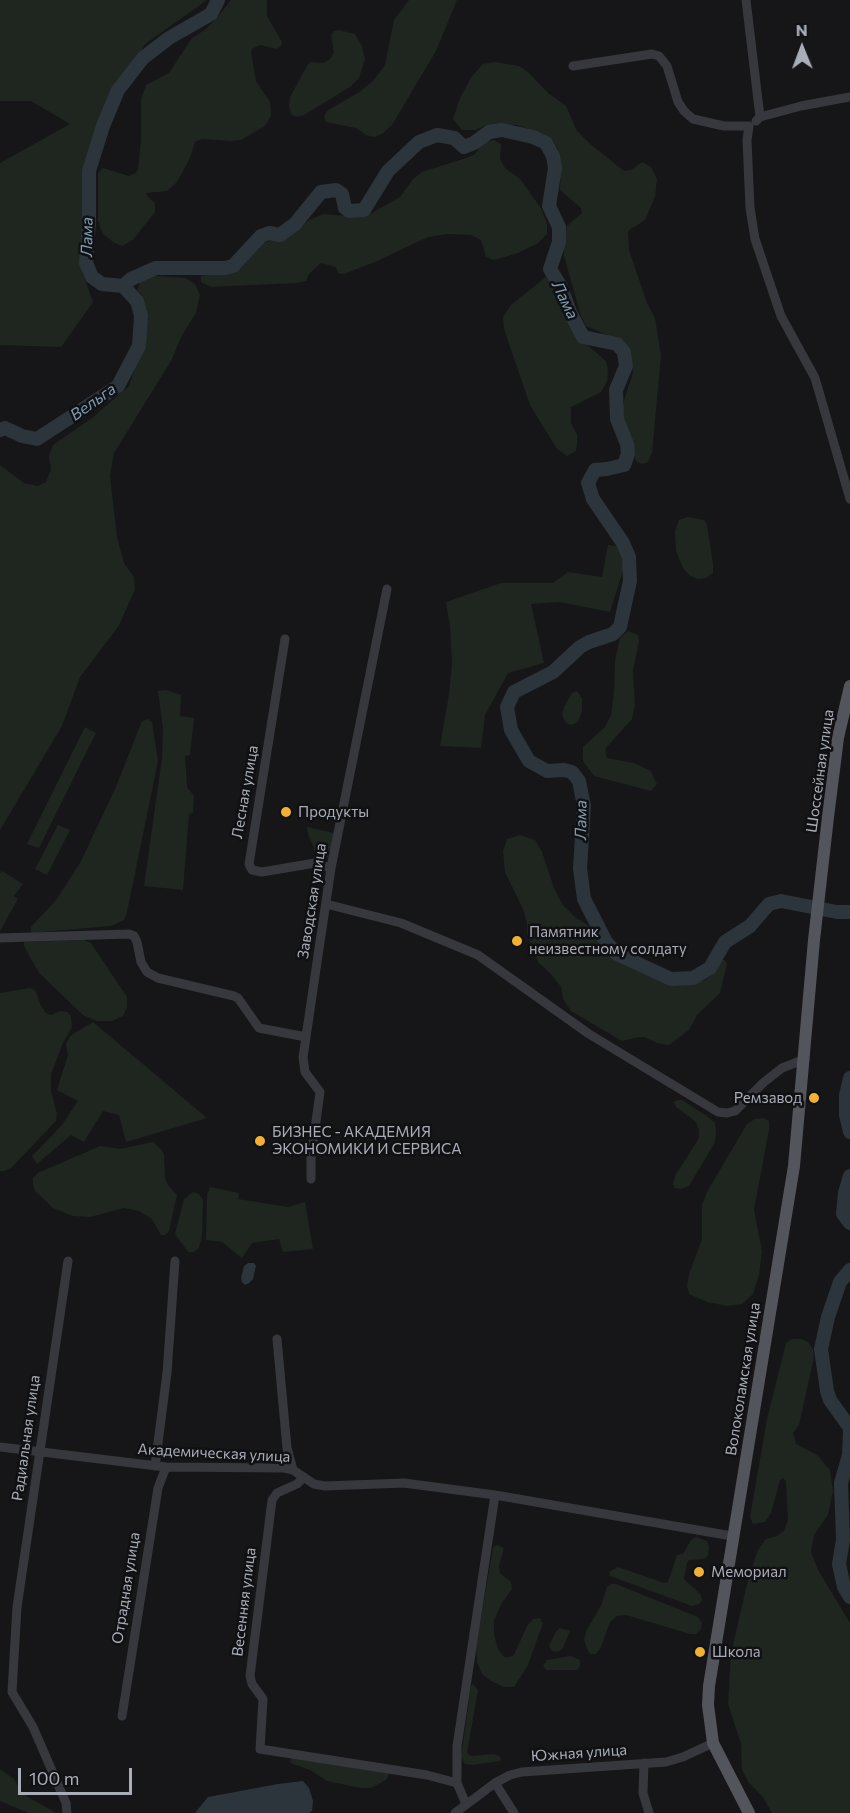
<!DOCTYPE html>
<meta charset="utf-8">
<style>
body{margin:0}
#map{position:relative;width:850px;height:1813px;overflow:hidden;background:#161618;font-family:Commissioner,sans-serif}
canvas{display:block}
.north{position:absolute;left:772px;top:18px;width:60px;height:60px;-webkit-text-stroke:4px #111113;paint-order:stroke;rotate:359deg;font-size:16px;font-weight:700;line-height:24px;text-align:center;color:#a8adb8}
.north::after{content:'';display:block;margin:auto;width:21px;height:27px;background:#a8adb8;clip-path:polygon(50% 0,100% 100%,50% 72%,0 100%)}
.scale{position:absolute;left:18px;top:1768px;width:114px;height:27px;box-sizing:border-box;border:3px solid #a8adb8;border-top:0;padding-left:8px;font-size:18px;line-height:21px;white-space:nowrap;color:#a8adb8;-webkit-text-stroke:4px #111113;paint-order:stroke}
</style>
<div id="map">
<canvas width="850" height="1813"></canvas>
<div class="north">N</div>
<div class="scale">100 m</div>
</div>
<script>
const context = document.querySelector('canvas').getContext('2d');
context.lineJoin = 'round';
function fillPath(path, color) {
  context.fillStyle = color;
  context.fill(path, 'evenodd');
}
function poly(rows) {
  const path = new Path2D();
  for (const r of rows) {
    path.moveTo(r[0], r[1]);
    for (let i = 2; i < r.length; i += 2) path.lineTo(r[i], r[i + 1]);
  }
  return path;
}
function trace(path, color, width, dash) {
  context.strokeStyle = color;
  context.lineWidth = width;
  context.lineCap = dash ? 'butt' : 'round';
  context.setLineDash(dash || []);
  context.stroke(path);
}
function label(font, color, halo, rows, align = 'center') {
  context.font = font + ' Commissioner,sans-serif';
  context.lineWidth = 5;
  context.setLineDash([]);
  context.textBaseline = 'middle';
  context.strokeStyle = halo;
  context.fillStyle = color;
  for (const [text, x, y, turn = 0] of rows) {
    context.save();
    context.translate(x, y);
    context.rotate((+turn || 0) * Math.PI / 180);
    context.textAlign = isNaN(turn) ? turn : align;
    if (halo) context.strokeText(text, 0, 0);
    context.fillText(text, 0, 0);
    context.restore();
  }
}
fillPath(poly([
 [0,0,207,0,145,44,89,153,81,268,93,302,61,347,0,345,0,163,70,124,31,101,0,101],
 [231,0,267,0,267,16,282,42,281,46,276,49,260,45,252,49,251,52,256,81,270,102,271,116,265,126,241,140,232,141,202,139,195,142,189,160,177,182,167,191,146,193,148,197,155,203,155,212,147,222,133,240,122,246,113,242,103,234,98,221,98,173,103,168,129,176,136,173,138,169,141,141,141,99,146,85,169,73,192,38,206,29,218,17],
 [409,0,457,0,436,51,392,125,382,134,374,137,366,135,356,128,326,122,324,116,328,110,358,93,373,81,385,65,394,20],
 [339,30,355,34,362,46,365,59,359,78,350,87,304,115,296,117,291,114,289,106,290,97,307,66,310,62,323,63,330,59,334,53,331,35,334,31],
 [495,62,519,66,529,73,548,93,566,106,577,131,589,143,624,171,631,170,642,162,651,167,657,179,655,197,645,220,628,231,629,250,647,303,655,318,661,356,652,453,648,462,642,464,636,461,622,411,624,400,633,373,631,351,624,342,586,326,581,316,564,256,564,241,567,226,582,213,581,208,560,190,561,171,558,149,553,141,540,134,517,125,485,126,475,130,462,130,453,119,460,98,472,76,483,64],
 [494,140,501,144,500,159,505,168,520,179,541,208,547,224,547,234,538,243,518,253,494,260,486,257,481,240,471,235,448,234,428,237,375,262,344,274,338,273,336,267,321,263,309,274,306,281,296,283,211,287,201,282,201,276,231,272,244,264,256,249,264,243,294,233,309,220,323,214,348,216,370,214,400,197,413,179,422,172,469,157,475,154,484,142],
 [155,276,186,278,195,284,200,295,196,313,182,335,171,361,114,453,110,476,117,537,124,563,134,577,135,590,118,627,80,677,62,726,0,830,0,465,24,483,38,486,46,482,51,470,49,456,53,445,92,418,129,386,146,333,147,310,143,297,137,290,140,282],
 [547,276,557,287,576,335,606,361,608,370,607,382,601,392,571,407,571,423,577,434,577,444,576,451,567,456,557,449,530,405,504,329,503,317,511,305],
 [688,517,704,520,707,525,713,564,713,573,706,578,698,579,690,576,683,568,676,551,675,531,679,520],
 [608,545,618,546,623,552,623,571,610,612,559,602,531,604,544,663,508,673,485,715,481,748,440,746,449,694,452,664,450,627,446,602,501,583,553,583,568,572,602,577],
 [628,631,638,635,639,641,633,671,635,705,632,719,605,749,607,758,634,763,651,771,657,784,651,791,594,776,583,761,583,747,605,727,611,715,614,693,615,660,620,638],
 [166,690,181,695,180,716,194,718,190,755,185,756,187,787,194,796,193,813,189,814,183,890,144,886,162,758,163,729,158,691],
 [577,691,582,698,582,711,578,722,571,725,566,723,562,715,564,707,572,693],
 [148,719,152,722,158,761,127,912,124,920,111,926,31,933,31,927,57,899,81,861,115,789,142,721],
 [85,727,96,733,39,848,27,844],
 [58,825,70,830,47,875,35,869],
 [307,827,334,833,331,857,326,858,316,853,308,834],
 [520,835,535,840,542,852,554,888,562,904,576,918,594,929,604,949,617,959,641,972,666,982,685,985,705,980,714,973,720,960,725,960,727,964,720,993,697,1015,689,1030,669,1045,657,1043,644,1037,634,1038,622,1041,571,1011,563,999,561,987,551,974,538,962,527,934,527,923,523,909,505,872,503,851,507,839],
 [2,871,23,884,14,896,18,899,0,931,0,873],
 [84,940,91,943,127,997,127,1007,123,1016,112,1021,97,1021,83,1015,39,973,24,946,24,942],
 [30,988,35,990,41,1006,46,1013,51,1015,61,1011,68,1012,71,1017,72,1027,63,1043,51,1074,51,1091,57,1114,56,1121,11,1168,4,1171,0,1171,0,993],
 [93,1022,207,1118,126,1142,119,1115,103,1111,84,1142,71,1135,37,1164,32,1156,61,1126,78,1101,57,1090,68,1055,66,1044,70,1036],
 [677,1100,682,1100,707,1116,715,1123,716,1132,715,1142,689,1186,681,1189,675,1188,673,1184,675,1176,699,1138,699,1130,696,1122,676,1107,674,1102],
 [763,1118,769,1121,769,1130,754,1210,762,1251,759,1275,753,1294,742,1304,727,1306,707,1302,689,1294,687,1286,689,1274,702,1239,702,1205,707,1192,747,1124,755,1119],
 [153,1142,162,1150,164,1155,165,1178,168,1185,177,1195,169,1231,165,1235,161,1235,152,1219,139,1211,124,1208,90,1217,73,1216,53,1208,35,1191,33,1185,33,1178,38,1173,100,1146,120,1149],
 [210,1187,239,1193,238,1199,288,1207,305,1202,313,1249,283,1252,279,1239,252,1243,242,1258,222,1242,206,1240,207,1195],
 [193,1192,199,1194,203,1200,202,1236,199,1248,194,1252,188,1252,175,1234,184,1199],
 [792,1339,801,1339,808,1342,813,1349,814,1357,799,1425,793,1433,796,1444,817,1455,830,1470,833,1491,828,1515,814,1535,811,1552,818,1570,850,1623,850,1813,772,1813,763,1797,749,1783,742,1770,741,1744,728,1704,731,1654,746,1588,754,1561,758,1550,766,1539,777,1536,784,1531,788,1520,786,1481,783,1478,780,1480,771,1513,765,1522,753,1524,750,1517,767,1419,786,1343],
 [696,1537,707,1541,709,1547,708,1556,704,1559,689,1560,687,1563,684,1579,701,1595,702,1600,699,1604,692,1606,610,1576,609,1572,618,1567,664,1583,668,1582,677,1555,683,1554,691,1540],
 [496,1545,504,1548,499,1566,500,1573,511,1582,512,1589,502,1603,494,1620,494,1635,498,1649,504,1657,510,1657,514,1655,527,1626,533,1619,540,1618,543,1623,528,1665,514,1687,504,1687,491,1681,482,1674,477,1662,476,1647,493,1548],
 [611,1584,616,1584,698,1617,702,1623,701,1629,696,1634,690,1634,626,1615,617,1616,610,1622,601,1647,596,1654,590,1654,587,1649,584,1640,586,1631,601,1606,607,1587],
 [560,1628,570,1631,563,1648,558,1652,552,1651,549,1645,556,1632],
 [571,1656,580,1660,580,1666,577,1670,546,1670,543,1666,547,1660],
 [473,1684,478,1690,467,1753,471,1756,494,1754,501,1757,500,1761,473,1765,465,1764,461,1757,471,1686],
 [295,1758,387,1773,389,1775,386,1780,371,1788,360,1788,327,1781,310,1770,290,1763,291,1759],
 [0,1769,14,1779,23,1794,56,1813,29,1813,0,1801]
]), '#1e261f');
fillPath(poly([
 [248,1263,254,1263,256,1266,253,1279,249,1283,245,1285,242,1282,241,1278,244,1266],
 [303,1781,309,1788,313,1801,312,1811,309,1813,195,1813,208,1797,278,1784]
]), '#2c353c');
trace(poly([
 [218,0,211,14,169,38,143,58,118,90,103,126,89,171,89,223,86,263,92,277,102,284,123,286,131,279,156,268,225,268,233,266,261,236,269,233,280,235,295,224,321,192,336,190,342,194,345,208,349,211,364,210,388,171,419,142,437,135,454,138,464,147,474,143,489,132,502,130,533,137,546,143,553,156,555,168,549,206,559,227,559,242,550,269,561,287,570,312,583,337,617,344,624,352,626,366,616,390,617,419,627,444,628,454,624,465,607,469,595,470,588,483,593,499,623,543,629,557,630,581,620,627,613,634,589,642,580,647,553,672,514,692,507,707,511,730,529,761,547,771,564,770,572,772,579,781,584,806,580,868,584,899,606,942,617,954,671,979,693,978,710,968,725,942,750,926,769,904,781,901,837,912,850,912],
 [0,430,5,428,22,436,37,439,118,386,139,346,141,315,137,301,123,286],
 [850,1078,846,1095,846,1115,850,1132],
 [850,1176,845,1193,843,1214,850,1223],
 [850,1270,840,1282,828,1317,821,1349,827,1391,830,1400,850,1428],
 [850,1431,849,1455,841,1483,843,1540,839,1564,844,1587,850,1597]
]), '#2c353c', 14);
trace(poly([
 [746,0,760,117],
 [573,66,652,54,659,56,667,66,678,102,684,111,693,119,724,126,749,126],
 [756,121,760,117,801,106,850,97],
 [749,126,747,140,750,208,755,239,781,316,815,378,850,499],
 [285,639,249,864,252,870,262,872,315,863,331,868],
 [326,904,401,923,478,955,589,1034,718,1112,727,1113,735,1111,763,1083,782,1068,805,1059],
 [0,938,129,934,134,936,137,942,141,962,147,972,158,978,234,996,238,998,259,1028,306,1037],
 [311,1179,311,1158,320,1092,305,1072,303,1057,331,868,387,589],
 [277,1339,287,1448,293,1470],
 [0,1447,166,1467,284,1468,293,1470,314,1484,325,1486,404,1483,495,1495,732,1536],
 [155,1466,167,1373,175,1261],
 [304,1477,297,1484,277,1493,272,1500,250,1676,252,1684,263,1699,260,1749,427,1775,457,1783],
 [122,1716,158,1488,166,1467],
 [644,1763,643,1793,649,1813],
 [495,1783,514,1813],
 [466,1804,457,1783,457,1746,495,1495],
 [67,1813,66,1803,33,1727,12,1692,17,1607,68,1261],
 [455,1813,495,1783,510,1775,522,1772,666,1762,683,1757,713,1743]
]), '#37383d', 9);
trace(poly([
 [749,1813,713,1743,708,1705,709,1686,794,1166,814,940,828,817,838,738,850,686]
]), '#53555c', 12);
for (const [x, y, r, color] of [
 [286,812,6,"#f2b134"],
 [517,941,6,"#f2b134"],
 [814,1098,6,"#f2b134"],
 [260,1141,6,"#f2b134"],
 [699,1572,6,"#f2b134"],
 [700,1652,6,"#f2b134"]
]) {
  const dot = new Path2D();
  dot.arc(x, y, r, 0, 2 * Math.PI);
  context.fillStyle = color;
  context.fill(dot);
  trace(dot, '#111113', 2);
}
label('15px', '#a8adb8', '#111113', [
 ["Шоссейная улица",820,771,-82],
 ["Лесная улица",245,792,-80],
 ["Заводская улица",312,901,-81],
 ["Волоколамская улица",743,1379,-81],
 ["Радиальная улица",26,1438,-82],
 ["Академическая улица",214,1453,3],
 ["Отрадная улица",126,1588,-81],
 ["Весенняя улица",244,1602,-83],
 ["Южная улица",579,1753,-4]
]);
label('15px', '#a8adb8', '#111113', [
 ["Продукты",298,812],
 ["Памятник",529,932],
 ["неизвестному солдату",529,949],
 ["Ремзавод",802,1098,"right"],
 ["БИЗНЕС - АКАДЕМИЯ",272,1132],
 ["ЭКОНОМИКИ И СЕРВИСА",272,1149],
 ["Мемориал",711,1572],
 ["Школа",712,1652]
], 'left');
label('italic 16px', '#7f9bb3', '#111113', [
 ["Лама",87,237,-89],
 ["Лама",565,300,64],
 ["Вельга",93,402,-35],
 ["Лама",581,820,-89]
]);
</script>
